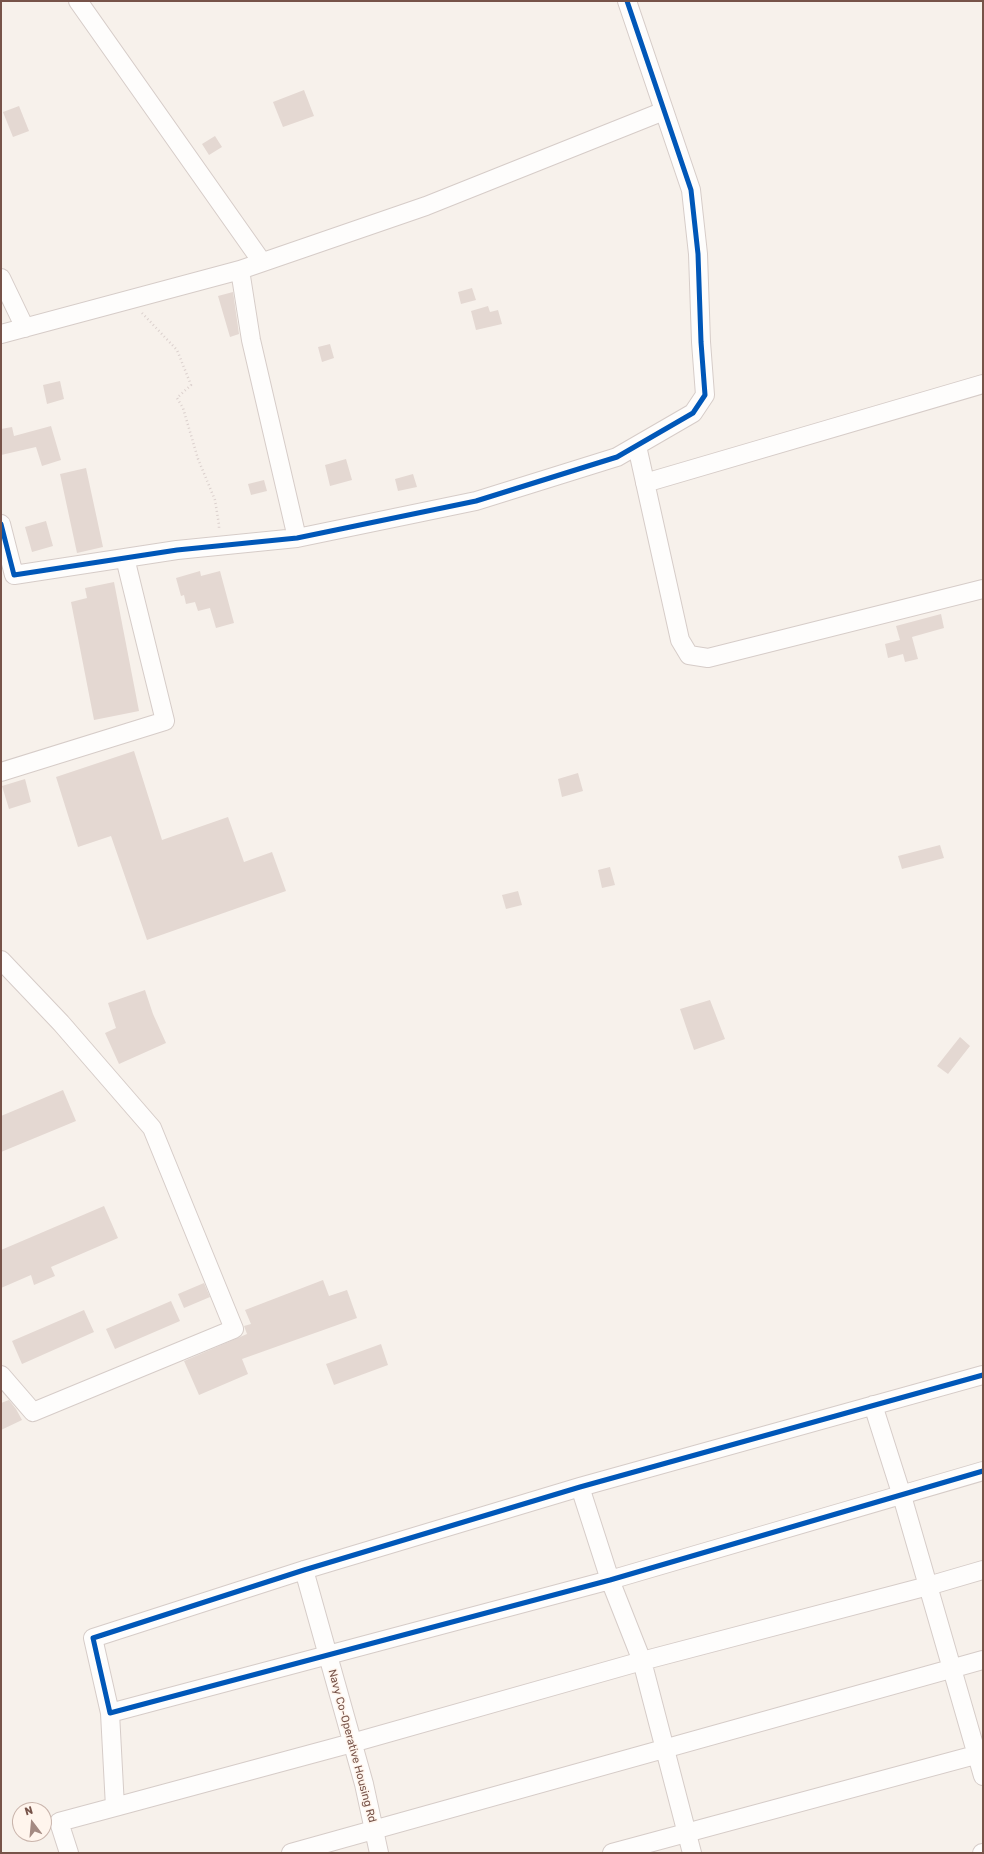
<!DOCTYPE html>
<style>
body{margin:0}
#map{position:relative;width:984px;height:1854px;overflow:hidden;background:#f7f1eb;font-family:Rubik,sans-serif}
canvas{display:block}
.frame{position:absolute;inset:0;border:2px solid #775349;pointer-events:none}
.north{position:absolute;left:12px;top:1802px;width:40px;height:40px;box-sizing:border-box;background:#fff5ed;border:1px solid #c9b4ab;border-radius:50%;rotate:344deg;font-size:11px;font-weight:700;line-height:16px;text-align:center;color:#775349}
.north::after{content:'';display:block;margin:auto;width:14px;height:18px;background:#a48a82;clip-path:polygon(50% 0,100% 100%,50% 72%,0 100%)}
</style>
<div id="map">
<canvas width="984" height="1854"></canvas>
<div class="frame"></div>
<div class="north">N</div>
</div>
<script>
const context = document.querySelector('canvas').getContext('2d');
context.lineJoin = 'round';
function fillPath(path, color) {
  context.fillStyle = color;
  context.fill(path, 'evenodd');
}
function poly(rows) {
  const path = new Path2D();
  for (const r of rows) {
    path.moveTo(r[0], r[1]);
    for (let i = 2; i < r.length; i += 2) path.lineTo(r[i], r[i + 1]);
  }
  return path;
}
function trace(path, color, width, dash) {
  context.strokeStyle = color;
  context.lineWidth = width;
  context.lineCap = dash ? 'butt' : 'round';
  context.setLineDash(dash || []);
  context.stroke(path);
}
function label(font, color, halo, rows, align = 'center') {
  context.font = font + ' Rubik,sans-serif';
  context.lineWidth = 3;
  context.setLineDash([]);
  context.textBaseline = 'middle';
  context.strokeStyle = halo;
  context.fillStyle = color;
  for (const [text, x, y, turn = 0] of rows) {
    context.save();
    context.translate(x, y);
    context.rotate((+turn || 0) * Math.PI / 180);
    context.textAlign = isNaN(turn) ? turn : align;
    if (halo) context.strokeText(text, 0, 0);
    context.fillText(text, 0, 0);
    context.restore();
  }
}
fillPath(poly([
 [304,90,314,116,283,127,273,102],
 [19,106,29,131,13,137,3,112],
 [215,136,222,147,209,155,202,144],
 [472,288,476,300,461,304,458,292],
 [233,292,239,334,230,337,218,296],
 [488,306,490,312,498,310,502,324,476,330,471,311],
 [330,344,334,358,322,362,318,347],
 [60,381,64,399,47,404,43,385],
 [51,426,61,460,42,466,36,447,1,455,1,429,12,427,14,436],
 [346,459,352,480,330,486,325,465],
 [86,468,103,547,77,553,60,474],
 [413,474,417,487,398,491,395,479],
 [264,480,267,491,251,495,248,484],
 [46,521,53,546,32,552,25,527],
 [200,571,201,576,220,571,234,623,216,628,210,608,198,611,195,602,186,604,184,595,181,596,176,578],
 [114,582,139,711,94,720,71,602,87,598,85,588],
 [941,614,944,628,912,637,918,659,905,662,903,654,888,658,885,644,900,640,896,626],
 [134,751,162,840,228,817,244,862,272,852,286,891,147,940,111,836,78,847,56,777],
 [578,773,583,791,562,797,558,779],
 [25,779,31,802,9,809,2,786],
 [940,845,944,858,902,869,898,856],
 [610,867,615,885,602,888,598,870],
 [518,891,522,905,506,909,502,895],
 [145,990,153,1014,166,1043,119,1064,105,1033,116,1028,108,1003],
 [710,1000,725,1039,694,1050,680,1009],
 [960,1037,970,1046,948,1074,937,1066],
 [63,1090,76,1121,1,1152,1,1116],
 [104,1206,118,1238,51,1267,55,1276,34,1285,31,1275,1,1288,1,1250],
 [323,1280,329,1296,347,1290,357,1318,242,1359,248,1374,199,1395,184,1361,247,1334,244,1326,251,1324,245,1310],
 [204,1283,210,1297,184,1308,178,1294],
 [171,1301,180,1321,115,1349,106,1329],
 [84,1310,94,1332,22,1364,12,1341],
 [381,1344,388,1365,334,1385,326,1364],
 [9,1400,16,1409,22,1420,1,1430,1,1403]
]), '#e4d8d2');
const minor = poly([
 [78,1,262,262],
 [240,270,426,206,664,111],
 [1,278,25,328],
 [1,334,240,270,251,340,297,538],
 [637,446,680,640,689,655,708,658,983,589],
 [645,483,983,384],
 [1,524,14,575,177,550,297,538,476,501,617,457,693,413,705,395,701,342,698,254,691,190,627,1],
 [1,772,165,721,125,558],
 [1,960,61,1023,152,1128,234,1329,33,1412,1,1375],
 [983,1375,580,1487,304,1570,93,1638,110,1713,610,1580,983,1471],
 [873,1405,902,1496,983,1776],
 [580,1487,610,1580,642,1661,692,1853],
 [304,1570,364,1784,379,1853],
 [115,1807,352,1743,642,1661,928,1586,983,1570],
 [69,1853,59,1822,115,1807,110,1713],
 [291,1853,983,1660],
 [612,1853,983,1753],
 [982,1853,983,1853]
]);
trace(minor, '#d6ccc8', 20);
trace(poly([
 [142,313,177,350,191,385,177,398,183,408,198,459,215,500,219,525,219,530]
]), '#dbd0cd', 2.5, [1, 3]);
trace(minor, '#fefdfc', 18);
trace(poly([
 [1,524,14,575,177,550,297,538,476,501,617,457,693,413,705,395,701,342,698,254,691,190,627,1],
 [983,1375,580,1487,304,1570,93,1638,110,1713,610,1580,983,1471]
]), '#0057b8', 5);
label('11px', '#775349', '#fff5ed', [
 ["Navy Co-Operative Housing Rd",352,1746,75]
]);
</script>
